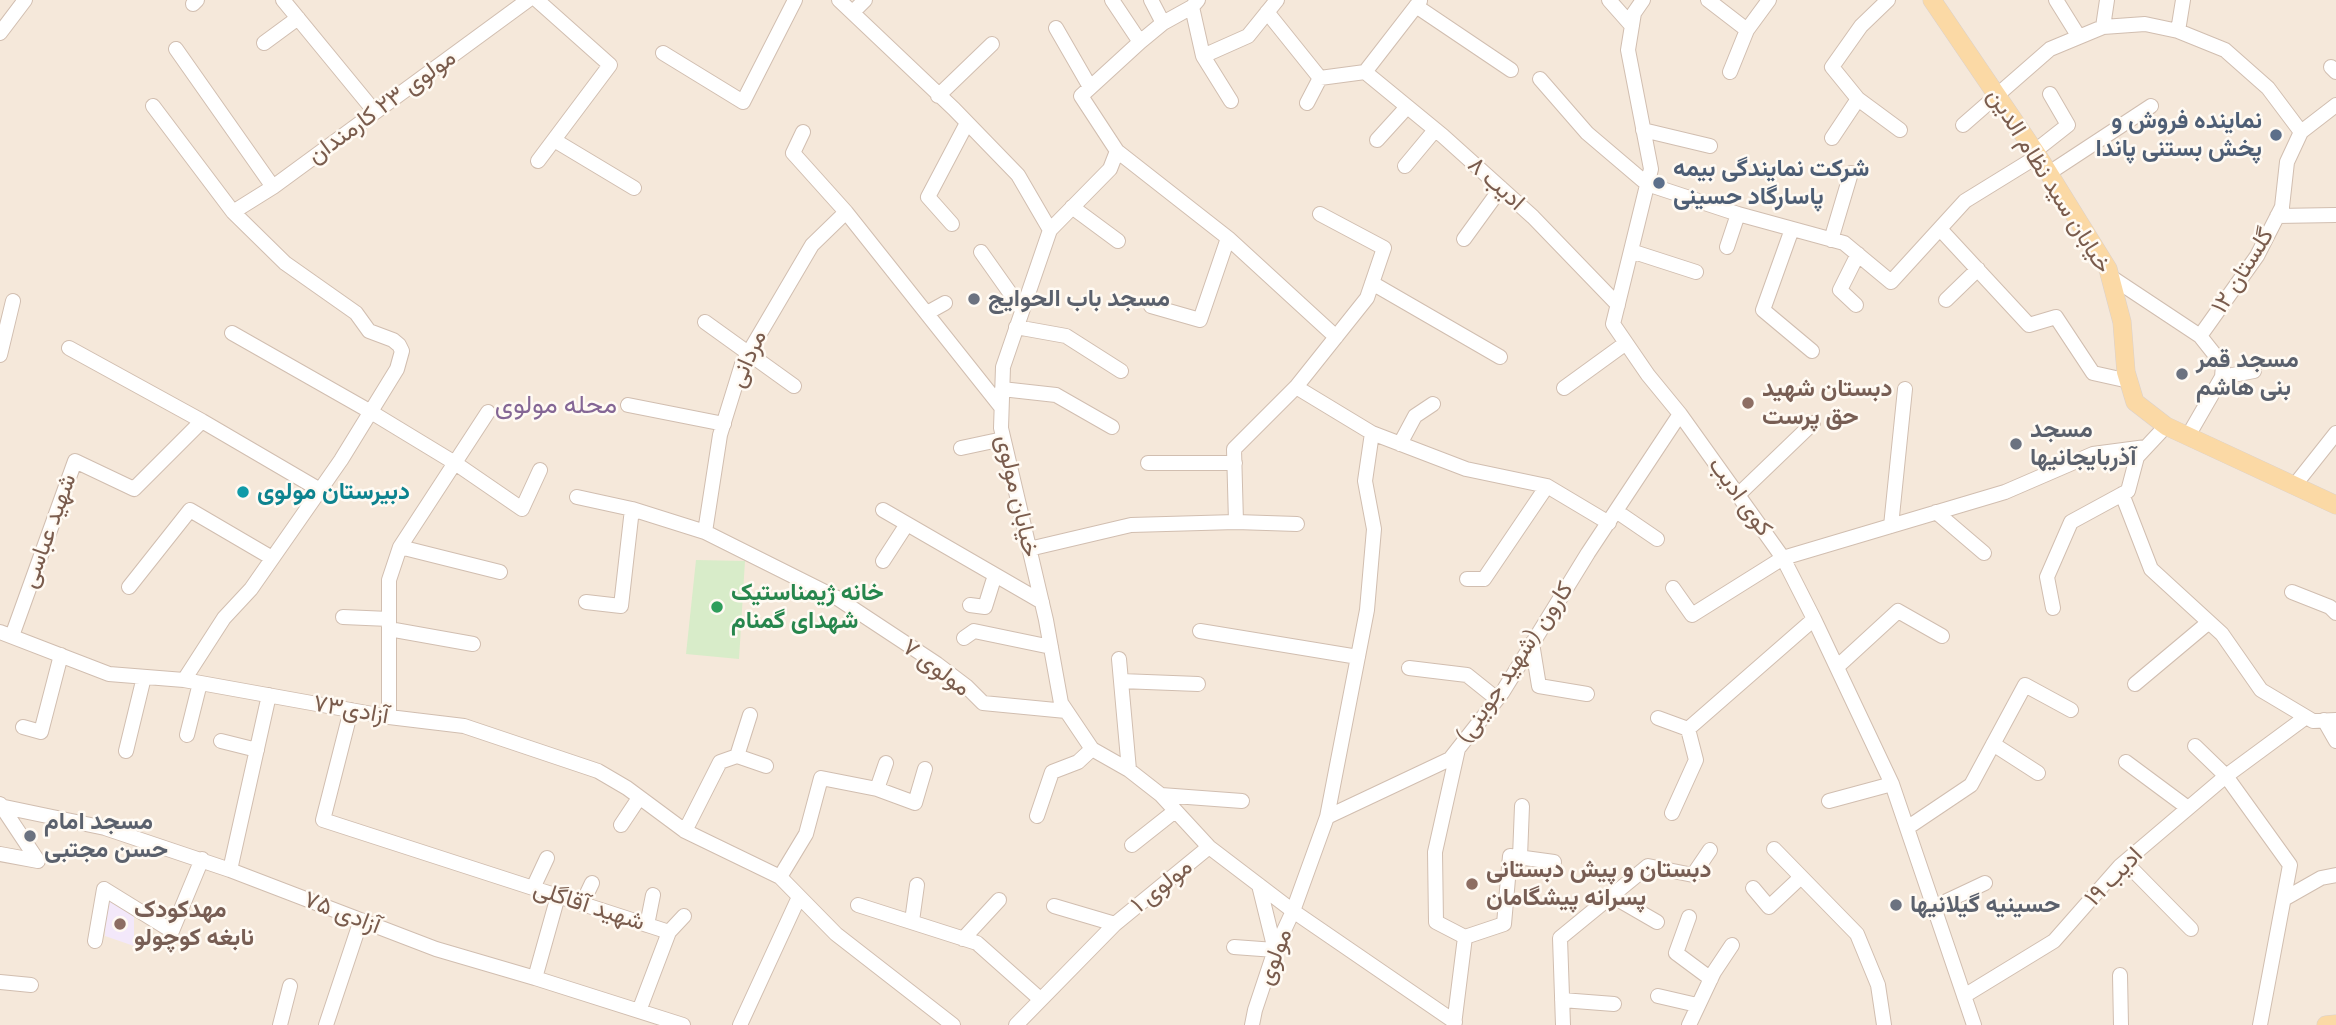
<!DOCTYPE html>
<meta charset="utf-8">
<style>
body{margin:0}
canvas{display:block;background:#fdf6ec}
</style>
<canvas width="2336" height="1025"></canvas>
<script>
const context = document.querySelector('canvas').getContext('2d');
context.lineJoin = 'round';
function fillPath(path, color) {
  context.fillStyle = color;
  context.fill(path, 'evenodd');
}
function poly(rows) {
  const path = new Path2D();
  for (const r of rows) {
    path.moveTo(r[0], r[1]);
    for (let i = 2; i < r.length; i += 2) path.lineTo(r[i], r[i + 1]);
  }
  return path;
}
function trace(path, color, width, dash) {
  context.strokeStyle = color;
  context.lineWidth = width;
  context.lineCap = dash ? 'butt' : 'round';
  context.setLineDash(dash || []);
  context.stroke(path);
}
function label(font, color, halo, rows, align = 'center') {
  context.font = font + ' "IBM Plex Sans",Vazirmatn,sans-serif';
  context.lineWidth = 5;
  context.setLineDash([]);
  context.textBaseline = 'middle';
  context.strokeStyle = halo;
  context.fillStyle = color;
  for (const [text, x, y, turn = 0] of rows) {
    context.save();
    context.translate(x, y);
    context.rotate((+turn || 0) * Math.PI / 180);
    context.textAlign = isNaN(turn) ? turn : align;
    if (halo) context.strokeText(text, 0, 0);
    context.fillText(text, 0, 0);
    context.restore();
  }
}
fillPath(poly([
 [0,0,2336,0,2336,1025,0,1025]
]), '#f5e8da');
fillPath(poly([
 [106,895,134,913,134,946,105,936]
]), '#f3e8fa');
fillPath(poly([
 [696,560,745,561,739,659,686,654]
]), '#d8ecc9');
const minor = poly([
 [283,0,375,112],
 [537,0,610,65,538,161],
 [839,0,954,109,1018,175,1050,230,1003,367,1001,428,1046,620,1061,703,1092,749,1129,770,1161,795,1209,847,1293,911,1455,1022],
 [1112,0,1140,42],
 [1151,0,1163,23],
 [1609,0,1632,26],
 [1643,0,1634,13,1628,50,1651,169,1613,324,1648,375,1680,414,1783,558,1814,619,1892,784,1974,1025],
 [1708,0,1747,30,1769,0],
 [1888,0,1861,26,1832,67,1858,99,1900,130],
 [2056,0,2079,37],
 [193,4,197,0],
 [1416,6,1511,70],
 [1192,7,1203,56,1248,36,1277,0],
 [853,12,865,0],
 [1267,12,1320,78,1365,72],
 [2103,27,2107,0],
 [1056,28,1090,87],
 [2178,31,2183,0],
 [0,33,25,0],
 [264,43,298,18],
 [176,49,273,187],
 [663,53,743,102,795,0],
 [1203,56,1231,101],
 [2331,67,2336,72],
 [1365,72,1443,136,1533,217,1618,305],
 [1365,72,1420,1],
 [1730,72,1747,30],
 [1540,79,1587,133,1647,184,1738,214,1844,243,1891,282,1965,201,2038,156],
 [938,96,992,44],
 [1307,103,1320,78],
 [153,106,233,212,285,263,356,313,369,331,393,340,399,345,402,351,397,369,341,460,251,589,224,618,184,680],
 [1963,125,2050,49,2103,27,2145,24,2178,31,2225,50,2268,88,2301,132],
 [1643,130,1710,146],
 [803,132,793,153,846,212,1001,407],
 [1832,138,1858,99],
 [554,140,634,188],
 [1377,140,1407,107],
 [1117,151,1228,238,1336,337],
 [2035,151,2068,125,2050,94],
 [1405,166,1435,130],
 [2049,173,2151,106],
 [1072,207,1118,241],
 [233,212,273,187,528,0],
 [2277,216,2336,215],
 [952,224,928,197,967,123],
 [1792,229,1763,310,1812,351],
 [1940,229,2029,325,2056,317,2093,373,2129,381],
 [1050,230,1110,169,1117,151,1081,96,1140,42,1163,23,1192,7,1198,0],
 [1464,239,1501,188],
 [1831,240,1851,173],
 [1727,247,1738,214],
 [1631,251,1696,272],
 [981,252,1022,310],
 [2111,277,2200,336],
 [1372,283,1500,357],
 [1946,300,1978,269],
 [1856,305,1840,290,1858,254],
 [1151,306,1200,320,1228,238],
 [927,313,945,303],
 [705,322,794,386],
 [1016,327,1066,336,1121,371],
 [232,333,371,412,455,463,522,509,540,470],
 [69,348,202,421,320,490],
 [0,355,13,301],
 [2222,377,2254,371],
 [1296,387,1372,433,1466,469,1547,486,1609,523],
 [1564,388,1626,343],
 [1002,389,1056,395,1112,427],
 [628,405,724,424],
 [2188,436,2222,377,2223,365,2200,336,2257,256,2282,207,2287,162,2301,132,2336,105],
 [1400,444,1415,416,1433,404],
 [961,448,1003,439],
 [1148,463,1235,463],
 [2294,486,2336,433],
 [2122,494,2151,569,2222,634,2261,690,2313,721,2336,720],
 [1738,495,1813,423],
 [577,497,632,509,705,532,837,598,937,664,966,686,983,703,1066,711],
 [883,510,1042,602],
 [1616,511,1657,539],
 [1936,512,1984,553],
 [1236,522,1234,449,1296,387,1367,298,1384,248,1320,214],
 [1891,526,1905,389],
 [705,532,720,435,742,364,812,245,846,212],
 [400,547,500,572],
 [1029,549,1131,525,1236,522,1297,524],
 [883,561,907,524],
 [1467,579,1484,579,1547,486],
 [129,587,190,510,272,558],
 [1673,588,1692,615,1783,558,2005,492,2093,454,2146,447],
 [2292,592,2330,607,2336,613],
 [586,602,621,606,632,509],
 [970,605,985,607,995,575],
 [2053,608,2047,577,2071,522,2128,491,2137,457,2166,426],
 [343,617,389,619],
 [389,629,473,644],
 [1200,631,1358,657],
 [0,632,109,674,184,680,389,717,464,726,598,771,627,788,685,831,780,877,836,934,953,1025],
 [12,636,75,461,134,489,202,421],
 [964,638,974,631,1051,647],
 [1532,643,1539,686,1587,694],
 [1119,659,1129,770],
 [1837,667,1898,611,1942,636],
 [1409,668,1467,675,1497,699],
 [1121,681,1198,684],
 [2135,684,2209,622],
 [351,710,323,820,669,932,639,1011],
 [389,717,389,580,400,547,488,412],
 [1658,718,1688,729,1814,619],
 [2324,720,2336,741],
 [23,727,41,732,61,655],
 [187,735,200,683],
 [221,741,257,750],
 [1993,744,2038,773],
 [2195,746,2226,776,2290,865,2260,1025],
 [126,751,144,677],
 [737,756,766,766],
 [2126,762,2188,808],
 [877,789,886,763],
 [1161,795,1242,801],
 [1829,801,1892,784],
 [0,804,38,861,0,854],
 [0,806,105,828,230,870,436,949,535,978,683,1025],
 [1672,813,1696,760,1688,729],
 [1037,816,1052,772,1078,762,1092,749],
 [1327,817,1367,610,1374,529,1365,481,1372,433],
 [621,825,639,798],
 [1907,828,1971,785,2025,685,2071,710],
 [685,831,720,762,737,756,750,715],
 [1132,845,1175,811],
 [1774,849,1857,934,1878,985,1884,1025],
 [1520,857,1522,806],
 [2125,862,2191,929],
 [230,870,269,695],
 [780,877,806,834,821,778,877,789,915,803,925,769],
 [533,888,547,858],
 [1753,888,1769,907,1801,877],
 [1612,896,1657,922],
 [2284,899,2321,878,2336,875],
 [582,904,592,883],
 [858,905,977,943,1040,999],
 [1054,906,1115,924],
 [1934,907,1985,883],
 [1689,917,1676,953,1711,979],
 [912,921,917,885],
 [647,925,653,895],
 [669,932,684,916],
 [1465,937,1504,924,1510,856,1554,862],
 [963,939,999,900],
 [95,941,104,889,172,931,202,859],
 [1234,947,1275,950,1259,885],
 [2120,975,2121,1025],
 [535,978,558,896],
 [0,982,31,985],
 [1658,996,1697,1005],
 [1964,996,2054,941,2120,866,2226,776,2306,717],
 [1562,1000,1614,1004],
 [280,1025,290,986],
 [326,1025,361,920],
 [740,1025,799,897],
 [1016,1025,1115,924,1209,847],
 [1252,1025,1255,1010,1275,950,1293,911,1327,817,1450,759,1502,693,1588,553,1680,414],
 [1454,1025,1465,937,1436,922,1435,852,1458,749],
 [1563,1025,1560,938,1648,866,1693,875,1710,850],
 [1689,1025,1714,972,1732,945]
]);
const major = poly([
 [1932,0,2038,156,2108,269,2122,322,2126,372,2135,402,2166,426,2336,505],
 [2326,1025,2336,1024]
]);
trace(minor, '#d1beb0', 16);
trace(major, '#dad1cd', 19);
trace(minor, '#fff', 14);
trace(major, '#fbd9a5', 18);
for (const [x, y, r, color] of [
 [2276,135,7,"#5c6f8a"],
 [1659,183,7,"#5c6f8a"],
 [974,299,7,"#6b7280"],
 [2182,374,7,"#6b7280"],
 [1748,403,7,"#8d6e63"],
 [2016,444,7,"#6b7280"],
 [243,492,7,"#0f9aa8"],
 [717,607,7,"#2e9e5b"],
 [30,836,7,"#6b7280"],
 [1472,884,7,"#8d6e63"],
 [1896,905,7,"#6b7280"],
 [120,924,7,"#8d6e63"]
]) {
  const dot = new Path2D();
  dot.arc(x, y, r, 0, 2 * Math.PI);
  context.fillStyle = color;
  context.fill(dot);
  trace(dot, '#fffaf3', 2.5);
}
label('24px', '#7a5c4d', '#fffaf3', [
 ["مولوی ۲۳ کارمندان",382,107,-36],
 ["خیابان سید نظام الدین",2049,181,58],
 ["ادیب ۸",1496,184,42],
 ["گلستان ۱۲",2243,271,-58],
 ["مردانی",748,359,-66],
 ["خیابان مولوی",1017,496,77],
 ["کوی ادیب",1740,497,54],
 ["شهید عباسی",49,531,-70],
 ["کارون (شهید جوینی)",1515,663,-56],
 ["مولوی ۷",936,668,37],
 ["آزادی۷۳",351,710,10],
 ["ادیب ۱۹",2114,877,-46],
 ["مولوی ۱",1162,886,-39],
 ["شهید آقاگلی",589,906,18],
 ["آزادی ۷۵",342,913,21],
 ["مولوی",1275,957,-69]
]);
label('bold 24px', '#4e5e75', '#fffaf3', [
 ["نماینده فروش و",2262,121],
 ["پخش بستنی پاندا",2262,149],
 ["شرکت نمایندگی بیمه",1673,169,"left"],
 ["پاسارگاد حسینی",1673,197,"left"]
], 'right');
label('bold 24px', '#5b616d', '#fffaf3', [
 ["مسجد باب الحوایج",988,299],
 ["مسجد قمر",2196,360],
 ["بنی هاشم",2196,388],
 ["مسجد",2030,430],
 ["آذربایجانیها",2030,458],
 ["مسجد امام",44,822],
 ["حسن مجتبی",44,850],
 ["حسینیه گیلانیها",1910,905]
], 'left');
label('bold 24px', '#785e54', '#fffaf3', [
 ["دبستان شهید",1762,389],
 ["حق پرست",1762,417],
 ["دبستان و پیش دبستانی",1486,870],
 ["پسرانه پیشگامان",1486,898],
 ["مهدکودک",134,910],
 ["نابغه کوچولو",134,938]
], 'left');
label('bold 24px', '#0d838f', '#fffaf3', [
 ["دبیرستان مولوی",257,492]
], 'left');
label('bold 24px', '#27864d', '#fffaf3', [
 ["خانه ژیمناستیک",731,593],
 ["شهدای گمنام",731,621]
], 'left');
label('26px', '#846695', '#fffaf3', [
 ["محله مولوی",556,405]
]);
</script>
